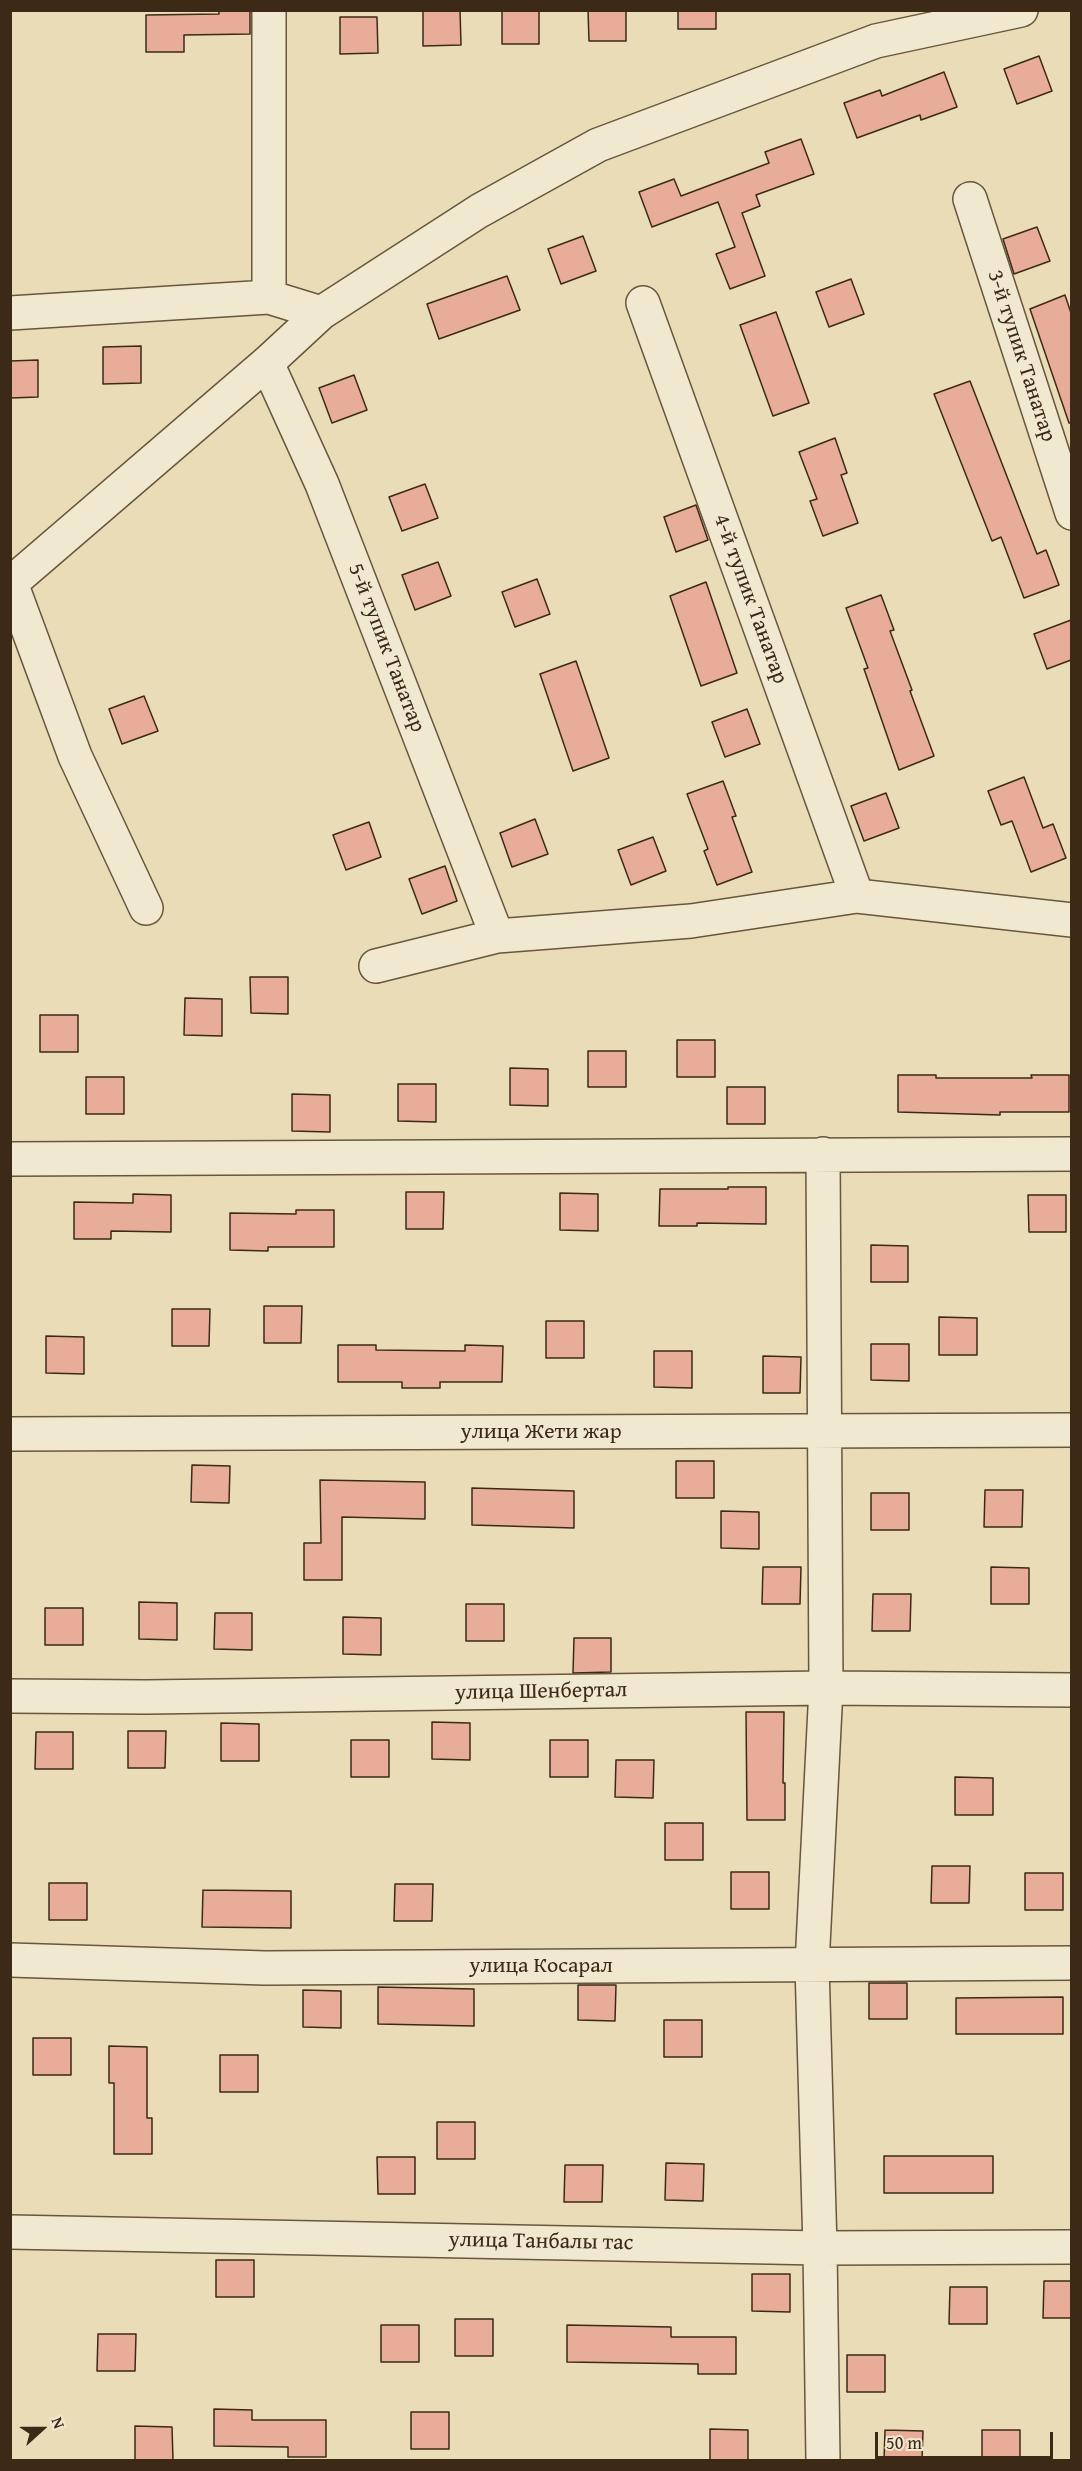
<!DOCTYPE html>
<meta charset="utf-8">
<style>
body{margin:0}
#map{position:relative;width:1082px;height:2471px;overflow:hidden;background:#e9dcb7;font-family:"Gentium Book Plus",serif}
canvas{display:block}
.frame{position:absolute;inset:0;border:12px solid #3d2a16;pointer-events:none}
.north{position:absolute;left:12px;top:2399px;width:60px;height:60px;-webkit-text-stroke:4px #f1e8d0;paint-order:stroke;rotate:69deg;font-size:16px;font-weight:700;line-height:24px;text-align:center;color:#3d2a16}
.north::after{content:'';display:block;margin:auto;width:21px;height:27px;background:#3d2a16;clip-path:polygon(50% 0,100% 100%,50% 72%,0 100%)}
.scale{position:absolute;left:875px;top:2432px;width:178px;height:27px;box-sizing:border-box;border:3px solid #3d2a16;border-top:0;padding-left:8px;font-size:18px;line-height:21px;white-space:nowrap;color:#3d2a16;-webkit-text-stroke:4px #f1e8d0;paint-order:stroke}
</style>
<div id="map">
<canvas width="1082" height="2471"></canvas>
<div class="frame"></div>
<div class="north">N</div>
<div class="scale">50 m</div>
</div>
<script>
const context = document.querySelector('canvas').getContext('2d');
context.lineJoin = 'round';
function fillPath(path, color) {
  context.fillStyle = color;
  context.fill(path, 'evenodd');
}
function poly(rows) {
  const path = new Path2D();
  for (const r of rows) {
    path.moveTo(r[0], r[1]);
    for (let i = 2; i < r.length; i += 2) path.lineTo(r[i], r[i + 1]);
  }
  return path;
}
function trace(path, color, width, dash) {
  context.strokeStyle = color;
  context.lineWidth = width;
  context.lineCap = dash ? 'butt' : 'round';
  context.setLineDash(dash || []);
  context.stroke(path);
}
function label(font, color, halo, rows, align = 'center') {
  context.font = font + ' "Gentium Book Plus",serif';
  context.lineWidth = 4.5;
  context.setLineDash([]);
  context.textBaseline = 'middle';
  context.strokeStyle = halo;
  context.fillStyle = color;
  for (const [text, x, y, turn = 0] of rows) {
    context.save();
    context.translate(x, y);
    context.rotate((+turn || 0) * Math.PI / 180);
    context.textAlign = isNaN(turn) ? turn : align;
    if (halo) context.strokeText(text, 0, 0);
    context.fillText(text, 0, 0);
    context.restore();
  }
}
const building = poly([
 [219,10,250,10,250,34,184,35,184,52,146,52,146,15,219,14,219,10],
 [423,10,460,10,461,45,423,46,423,10],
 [502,10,539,10,539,44,502,44,502,10],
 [588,10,626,10,626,41,589,41,588,10],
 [678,10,716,10,716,29,678,29,678,10],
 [340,17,377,17,378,53,340,54,340,17],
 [1039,56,1052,91,1017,104,1004,69,1039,56],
 [944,72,957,107,921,120,920,115,857,138,844,103,880,90,882,96,944,72],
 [801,139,814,174,756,195,760,206,742,213,765,276,730,289,716,254,735,247,718,202,652,227,639,192,674,179,681,196,769,163,765,152,801,139],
 [1037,227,1050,261,1014,274,1003,239,1037,227],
 [583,236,596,271,561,284,548,249,583,236],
 [507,276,520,310,439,339,427,304,507,276],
 [851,279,864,314,829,327,816,292,851,279],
 [1065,295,1071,313,1071,423,1069,423,1030,309,1065,295],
 [776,312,809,403,773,416,740,325,776,312],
 [141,346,141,383,103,384,103,347,141,346],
 [38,360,38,397,10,398,10,361,38,360],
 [354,375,367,410,332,423,319,388,354,375],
 [970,381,1037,554,1046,550,1059,585,1024,598,1001,537,992,541,934,394,970,381],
 [835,438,847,473,841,475,858,523,823,536,810,501,817,499,799,452,835,438],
 [425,484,438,518,402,531,389,497,425,484],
 [696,505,708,540,676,552,664,517,696,505],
 [438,562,451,596,415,610,402,575,438,562],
 [537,579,550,614,515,627,502,592,537,579],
 [706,582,737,673,701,686,670,596,706,582],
 [881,595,894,630,890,631,912,690,910,691,934,756,899,770,864,669,868,668,846,608,881,595],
 [1071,620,1071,660,1047,669,1034,634,1071,620],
 [576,661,609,758,573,771,540,674,576,661],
 [144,696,158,731,122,744,109,709,144,696],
 [747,709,760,744,725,757,712,722,747,709],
 [1024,777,1043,828,1053,824,1066,858,1031,872,1012,821,1001,825,988,791,1024,777],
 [723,781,736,816,732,817,752,872,717,885,704,851,708,849,687,794,723,781],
 [886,793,899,828,864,841,851,806,886,793],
 [535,819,548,854,512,867,500,833,535,819],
 [369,822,381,857,346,870,333,835,369,822],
 [653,837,666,871,631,885,618,850,653,837],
 [445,866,457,901,422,914,409,879,445,866],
 [250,977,288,977,288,1014,251,1013,250,977],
 [185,998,222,999,222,1036,184,1035,185,998],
 [40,1015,78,1015,78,1052,40,1052,40,1015],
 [677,1040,715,1040,715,1077,677,1077,677,1040],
 [588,1051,626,1051,626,1087,588,1087,588,1051],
 [510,1068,548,1069,548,1106,510,1105,510,1068],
 [898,1075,936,1075,936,1078,1032,1078,1031,1075,1069,1075,1069,1112,1000,1112,1000,1115,898,1112,898,1075],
 [86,1077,124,1077,124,1114,86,1114,86,1077],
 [398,1084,436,1084,436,1122,398,1121,398,1084],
 [727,1087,765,1087,765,1124,727,1124,727,1087],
 [292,1094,330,1095,330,1132,292,1131,292,1094],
 [728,1187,766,1187,766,1224,697,1223,697,1226,659,1226,660,1189,728,1189,728,1187],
 [406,1192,444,1192,443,1229,406,1229,406,1192],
 [560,1193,598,1194,598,1231,560,1230,560,1193],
 [133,1194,171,1195,171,1232,111,1231,111,1239,74,1239,74,1202,133,1203,133,1194],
 [1028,1195,1066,1195,1066,1232,1029,1232,1028,1195],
 [296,1210,334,1210,334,1247,268,1247,268,1251,230,1250,230,1213,296,1214,296,1210],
 [871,1245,908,1246,908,1282,871,1282,871,1245],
 [264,1306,302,1306,301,1343,264,1343,264,1306],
 [172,1309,210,1309,209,1346,172,1346,172,1309],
 [939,1317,977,1318,977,1355,939,1355,939,1317],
 [546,1321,584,1321,584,1358,546,1358,546,1321],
 [46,1336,84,1337,84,1374,46,1373,46,1336],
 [871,1344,909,1344,909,1381,871,1380,871,1344],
 [338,1345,376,1345,376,1350,465,1351,465,1345,503,1346,502,1382,440,1382,440,1388,402,1388,402,1382,338,1382,338,1345],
 [654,1351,692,1351,692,1388,654,1387,654,1351],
 [763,1356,801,1357,800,1393,763,1393,763,1356],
 [676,1461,714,1461,714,1498,676,1498,676,1461],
 [192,1465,230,1466,229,1503,191,1502,192,1465],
 [320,1480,425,1482,425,1519,342,1517,342,1580,304,1580,304,1543,321,1543,320,1480],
 [472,1488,574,1491,574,1528,472,1525,472,1488],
 [985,1490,1023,1490,1022,1527,984,1527,985,1490],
 [871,1493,909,1493,909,1530,871,1530,871,1493],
 [721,1511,759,1512,759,1549,721,1548,721,1511],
 [763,1567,801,1567,800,1604,762,1604,763,1567],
 [991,1567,1029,1568,1029,1604,991,1604,991,1567],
 [873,1594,911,1594,910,1631,872,1631,873,1594],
 [139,1602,177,1603,177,1640,139,1639,139,1602],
 [466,1604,504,1604,504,1641,466,1641,466,1604],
 [45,1608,83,1608,83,1645,45,1645,45,1608],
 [215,1613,252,1613,252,1650,214,1649,215,1613],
 [343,1617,381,1618,381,1655,343,1654,343,1617],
 [574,1638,611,1638,611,1672,573,1673,574,1638],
 [746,1712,784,1712,783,1783,785,1783,785,1820,747,1820,746,1712],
 [432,1722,470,1723,470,1760,432,1759,432,1722],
 [221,1723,259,1724,259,1761,221,1761,221,1723],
 [128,1731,166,1731,165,1768,128,1768,128,1731],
 [36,1732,73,1732,73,1769,35,1769,36,1732],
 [351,1740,389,1740,389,1777,351,1777,351,1740],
 [550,1740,588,1740,588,1777,550,1777,550,1740],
 [616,1760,654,1760,653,1798,615,1797,616,1760],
 [955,1777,993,1778,993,1815,955,1815,955,1777],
 [665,1823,703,1823,703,1860,665,1860,665,1823],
 [932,1866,970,1866,969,1903,931,1903,932,1866],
 [731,1872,769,1872,769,1909,731,1909,731,1872],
 [1025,1873,1063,1873,1063,1910,1025,1910,1025,1873],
 [49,1883,87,1883,87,1920,49,1920,49,1883],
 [395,1884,433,1884,432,1921,394,1921,395,1884],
 [203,1890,291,1891,291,1928,202,1927,203,1890],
 [869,1983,907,1983,907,2019,869,2019,869,1983],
 [578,1985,616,1985,615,2021,578,2020,578,1985],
 [378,1987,474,1989,474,2026,378,2024,378,1987],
 [303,1990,341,1991,341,2028,303,2027,303,1990],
 [1063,1997,1063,2034,956,2034,956,1998,1063,1997],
 [664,2020,702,2020,702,2057,664,2057,664,2020],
 [33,2038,71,2038,71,2075,33,2075,33,2038],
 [109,2046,147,2047,147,2118,152,2118,152,2154,114,2154,114,2083,109,2083,109,2046],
 [220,2055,258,2055,258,2092,220,2092,220,2055],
 [437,2122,475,2122,475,2159,437,2159,437,2122],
 [884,2156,993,2156,993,2193,884,2193,884,2156],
 [377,2157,415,2157,415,2194,378,2194,377,2157],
 [666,2163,704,2164,703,2201,665,2200,666,2163],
 [565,2165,603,2165,602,2202,564,2202,565,2165],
 [216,2260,254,2260,254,2297,216,2297,216,2260],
 [752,2274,790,2274,790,2312,752,2311,752,2274],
 [1044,2281,1071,2281,1071,2318,1043,2318,1044,2281],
 [950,2287,987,2287,987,2324,949,2324,950,2287],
 [455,2319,493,2319,493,2356,455,2356,455,2319],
 [381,2325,419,2325,419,2362,381,2362,381,2325],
 [567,2325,671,2327,671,2337,736,2337,736,2374,698,2374,698,2364,567,2362,567,2325],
 [98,2334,136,2334,135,2371,97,2371,98,2334],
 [847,2355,885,2355,885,2392,847,2392,847,2355],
 [214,2409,252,2410,252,2420,326,2420,326,2457,288,2457,288,2447,214,2446,214,2409],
 [411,2412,449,2412,449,2449,411,2449,411,2412],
 [135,2426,172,2427,173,2460,135,2460,135,2426],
 [710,2429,748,2430,748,2460,710,2460,710,2429],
 [885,2430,923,2431,922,2460,884,2460,885,2430],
 [982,2430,1020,2430,1020,2460,982,2460,982,2430]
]);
fillPath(building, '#e7ad98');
trace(building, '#3d2a16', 1.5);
const minor = poly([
 [970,199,1072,513],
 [269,297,269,10],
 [643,303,857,896],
 [10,313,269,297,321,313,479,211,598,145,876,41,1021,10],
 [267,363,322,484,497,936],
 [11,583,75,756,146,908],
 [10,584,267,363,321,313],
 [376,966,497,936,691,921,857,896,1072,920],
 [823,1154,826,1688,812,1965,820,2248,823,2460],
 [10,1159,1072,1154],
 [10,1434,1072,1430],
 [10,1696,146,1697,826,1688,1072,1690],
 [10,1960,265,1968,1072,1963],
 [10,2232,820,2248,1072,2247]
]);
trace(minor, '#68563e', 36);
trace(minor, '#f1e8d0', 33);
label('22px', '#3d2a16', '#f1e8d0', [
 ["3-й тупик Танатар",1021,356,72],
 ["4-й тупик Танатар",750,599,70],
 ["5-й тупик Танатар",386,648,69],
 ["улица Жети жар",541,1432],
 ["улица Шенбертал",541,1692,-1],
 ["улица Косарал",541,1966],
 ["улица Танбалы тас",541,2242,1]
]);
</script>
